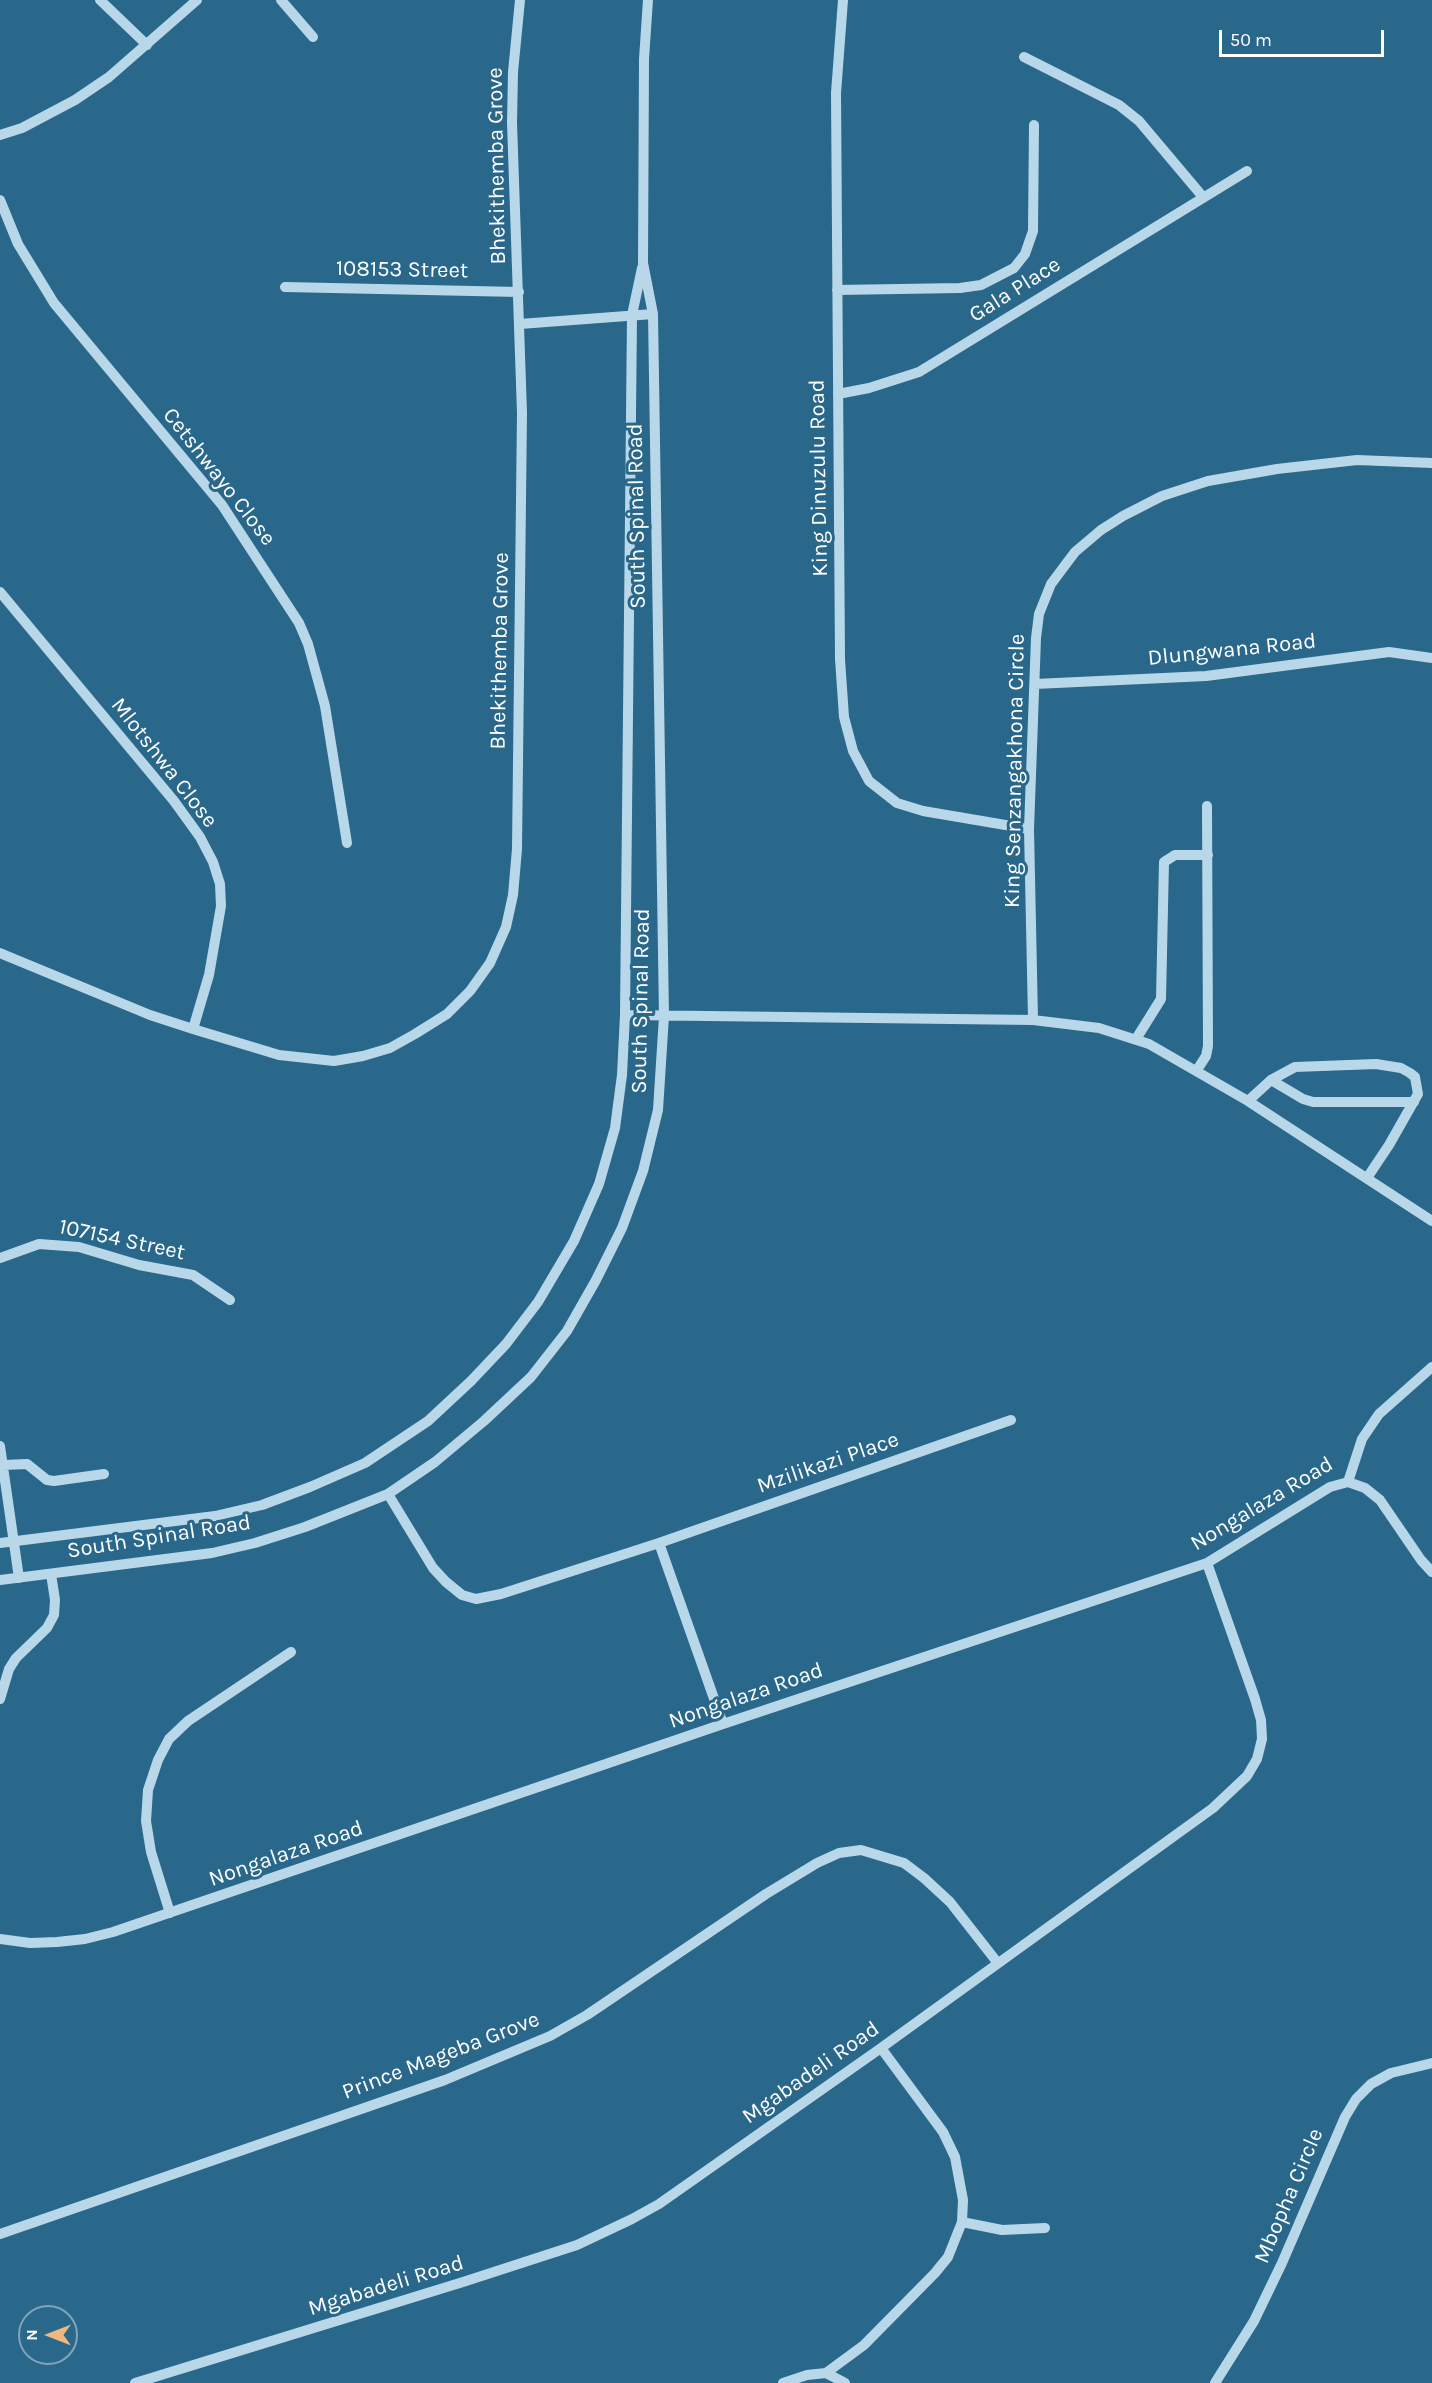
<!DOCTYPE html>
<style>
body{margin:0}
#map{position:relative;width:1432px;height:2383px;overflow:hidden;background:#29688b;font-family:Karla,sans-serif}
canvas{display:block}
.north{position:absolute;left:18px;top:2305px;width:60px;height:60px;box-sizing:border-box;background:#29688b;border:2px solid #7fa4b9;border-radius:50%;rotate:270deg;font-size:16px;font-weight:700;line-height:24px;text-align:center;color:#fff}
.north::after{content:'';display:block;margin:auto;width:21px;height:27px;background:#f0b87f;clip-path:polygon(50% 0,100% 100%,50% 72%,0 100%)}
.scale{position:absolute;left:1219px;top:30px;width:165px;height:27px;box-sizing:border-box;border:3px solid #fff;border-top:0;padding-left:8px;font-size:18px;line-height:21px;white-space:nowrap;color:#fff;-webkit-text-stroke:4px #29688b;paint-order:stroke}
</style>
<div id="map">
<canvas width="1432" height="2383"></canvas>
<div class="north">N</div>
<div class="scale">50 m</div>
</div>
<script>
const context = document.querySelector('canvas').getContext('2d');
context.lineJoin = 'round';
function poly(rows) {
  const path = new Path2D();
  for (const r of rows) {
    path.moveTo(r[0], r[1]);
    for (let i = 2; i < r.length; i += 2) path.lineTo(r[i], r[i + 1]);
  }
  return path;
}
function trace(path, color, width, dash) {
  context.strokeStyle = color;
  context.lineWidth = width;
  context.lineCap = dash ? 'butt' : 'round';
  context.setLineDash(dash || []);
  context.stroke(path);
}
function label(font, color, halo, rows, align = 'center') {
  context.font = font + ' Karla,sans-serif';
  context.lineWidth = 6;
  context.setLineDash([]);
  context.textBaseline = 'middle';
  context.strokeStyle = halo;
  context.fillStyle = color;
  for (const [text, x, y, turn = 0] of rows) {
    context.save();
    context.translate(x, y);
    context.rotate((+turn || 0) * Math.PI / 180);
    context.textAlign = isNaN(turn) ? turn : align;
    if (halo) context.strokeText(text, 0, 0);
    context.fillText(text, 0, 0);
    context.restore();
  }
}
trace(poly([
 [100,0,147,45],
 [281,0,313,37],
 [843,0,836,93,840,659,844,717,853,751,869,781,897,803,923,811,1029,829],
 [1024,57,1119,105,1139,121,1203,197],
 [0,135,22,128,75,100,109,77,197,0],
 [0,200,18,244,54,303,222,505,299,623,308,644,325,706,347,843],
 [285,287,519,292],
 [837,290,960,288,981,285,1014,268,1025,254,1033,231,1034,125],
 [520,324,653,314],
 [838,394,869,388,919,372,1247,171],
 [1432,463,1357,460,1277,469,1208,481,1162,496,1123,516,1101,530,1075,552,1051,584,1039,614,1036,638,1029,829,1033,1020,1099,1028,1149,1044,1248,1101,1432,1221],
 [0,592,174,801,200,837,213,862,220,884,221,906,209,975,193,1029],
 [1035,684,1206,676,1389,652,1432,658],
 [0,953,150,1015,193,1029,279,1055,334,1061,363,1056,390,1048,415,1034,447,1014,470,991,490,963,506,927,513,895,517,849,522,413,512,123,513,72,520,0],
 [625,1015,1033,1020],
 [1136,1039,1161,999,1164,862,1175,855,1208,855],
 [1197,1070,1206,1056,1208,1046,1207,806],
 [1271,1080,1303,1099,1313,1102,1414,1102],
 [1248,1101,1271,1080,1295,1067,1376,1064,1401,1068,1410,1073,1415,1077,1418,1094,1389,1145,1367,1178],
 [0,1258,39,1244,79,1247,139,1265,193,1275,230,1300],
 [0,1446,19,1578],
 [3,1465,27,1464,47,1480,54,1481,104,1474],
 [1348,1482,1365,1488,1380,1500,1421,1560,1432,1572],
 [388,1494,433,1568,446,1582,462,1595,476,1599,501,1594,659,1543,1011,1420],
 [0,1543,215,1516,262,1505,310,1487,365,1463,428,1421,471,1381,506,1344,538,1302,574,1241,599,1184,615,1128,622,1075,625,1015,632,315,642,268],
 [659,1543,723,1724],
 [0,1580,212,1553,255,1543,305,1527,388,1494,435,1462,484,1421,531,1377,567,1331,596,1280,622,1228,643,1171,658,1110,664,1016,653,314,643,263,644,59,648,0],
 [0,1699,9,1669,16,1658,47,1628,54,1615,55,1600,51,1574],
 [170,1913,151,1852,146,1821,148,1790,158,1760,169,1739,188,1721,291,1652],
 [0,1939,30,1943,57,1942,85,1939,113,1932,723,1724,1207,1563,1330,1487,1348,1482,1362,1439,1379,1414,1432,1367],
 [962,2222,1002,2230,1045,2228],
 [0,2234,445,2080,550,2036,587,2015,766,1894,817,1863,839,1853,861,1850,904,1863,924,1878,950,1902,997,1962],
 [826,2373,864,2345,935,2273,948,2257,962,2222,963,2200,955,2157,943,2132,881,2048],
 [135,2383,463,2282,577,2245,632,2219,659,2204,881,2048,1213,1808,1247,1776,1257,1759,1262,1739,1261,1720,1255,1699,1207,1563],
 [783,2383,807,2375,826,2373,845,2383],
 [1215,2383,1254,2321,1282,2263,1345,2117,1356,2099,1371,2084,1391,2073,1432,2063]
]), '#b8d8e9', 10);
label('22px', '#fff', '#29688b', [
 ["Bhekithemba Grove",497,166,-91],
 ["108153 Street",402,270,1],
 ["Gala Place",1015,290,-32],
 ["Cetshwayo Close",219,477,52],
 ["King Dinuzulu Road",819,478,-91],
 ["South Spinal Road",637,516,-91],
 ["Dlungwana Road",1232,650,-6],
 ["Bhekithemba Grove",500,651,-89],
 ["Mlotshwa Close",164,763,52],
 ["King Senzangakhona Circle",1015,771,-89],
 ["South Spinal Road",641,1001,-89],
 ["107154 Street",122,1240,12],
 ["Mzilikazi Place",828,1463,-19],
 ["Nongalaza Road",1262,1504,-31],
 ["South Spinal Road",159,1537,-9],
 ["Nongalaza Road",746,1696,-19],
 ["Nongalaza Road",286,1854,-19],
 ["Prince Mageba Grove",441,2056,-21],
 ["Mgabadeli Road",811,2073,-35],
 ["Mbopha Circle",1289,2196,-67],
 ["Mgabadeli Road",386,2286,-17]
]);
</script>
